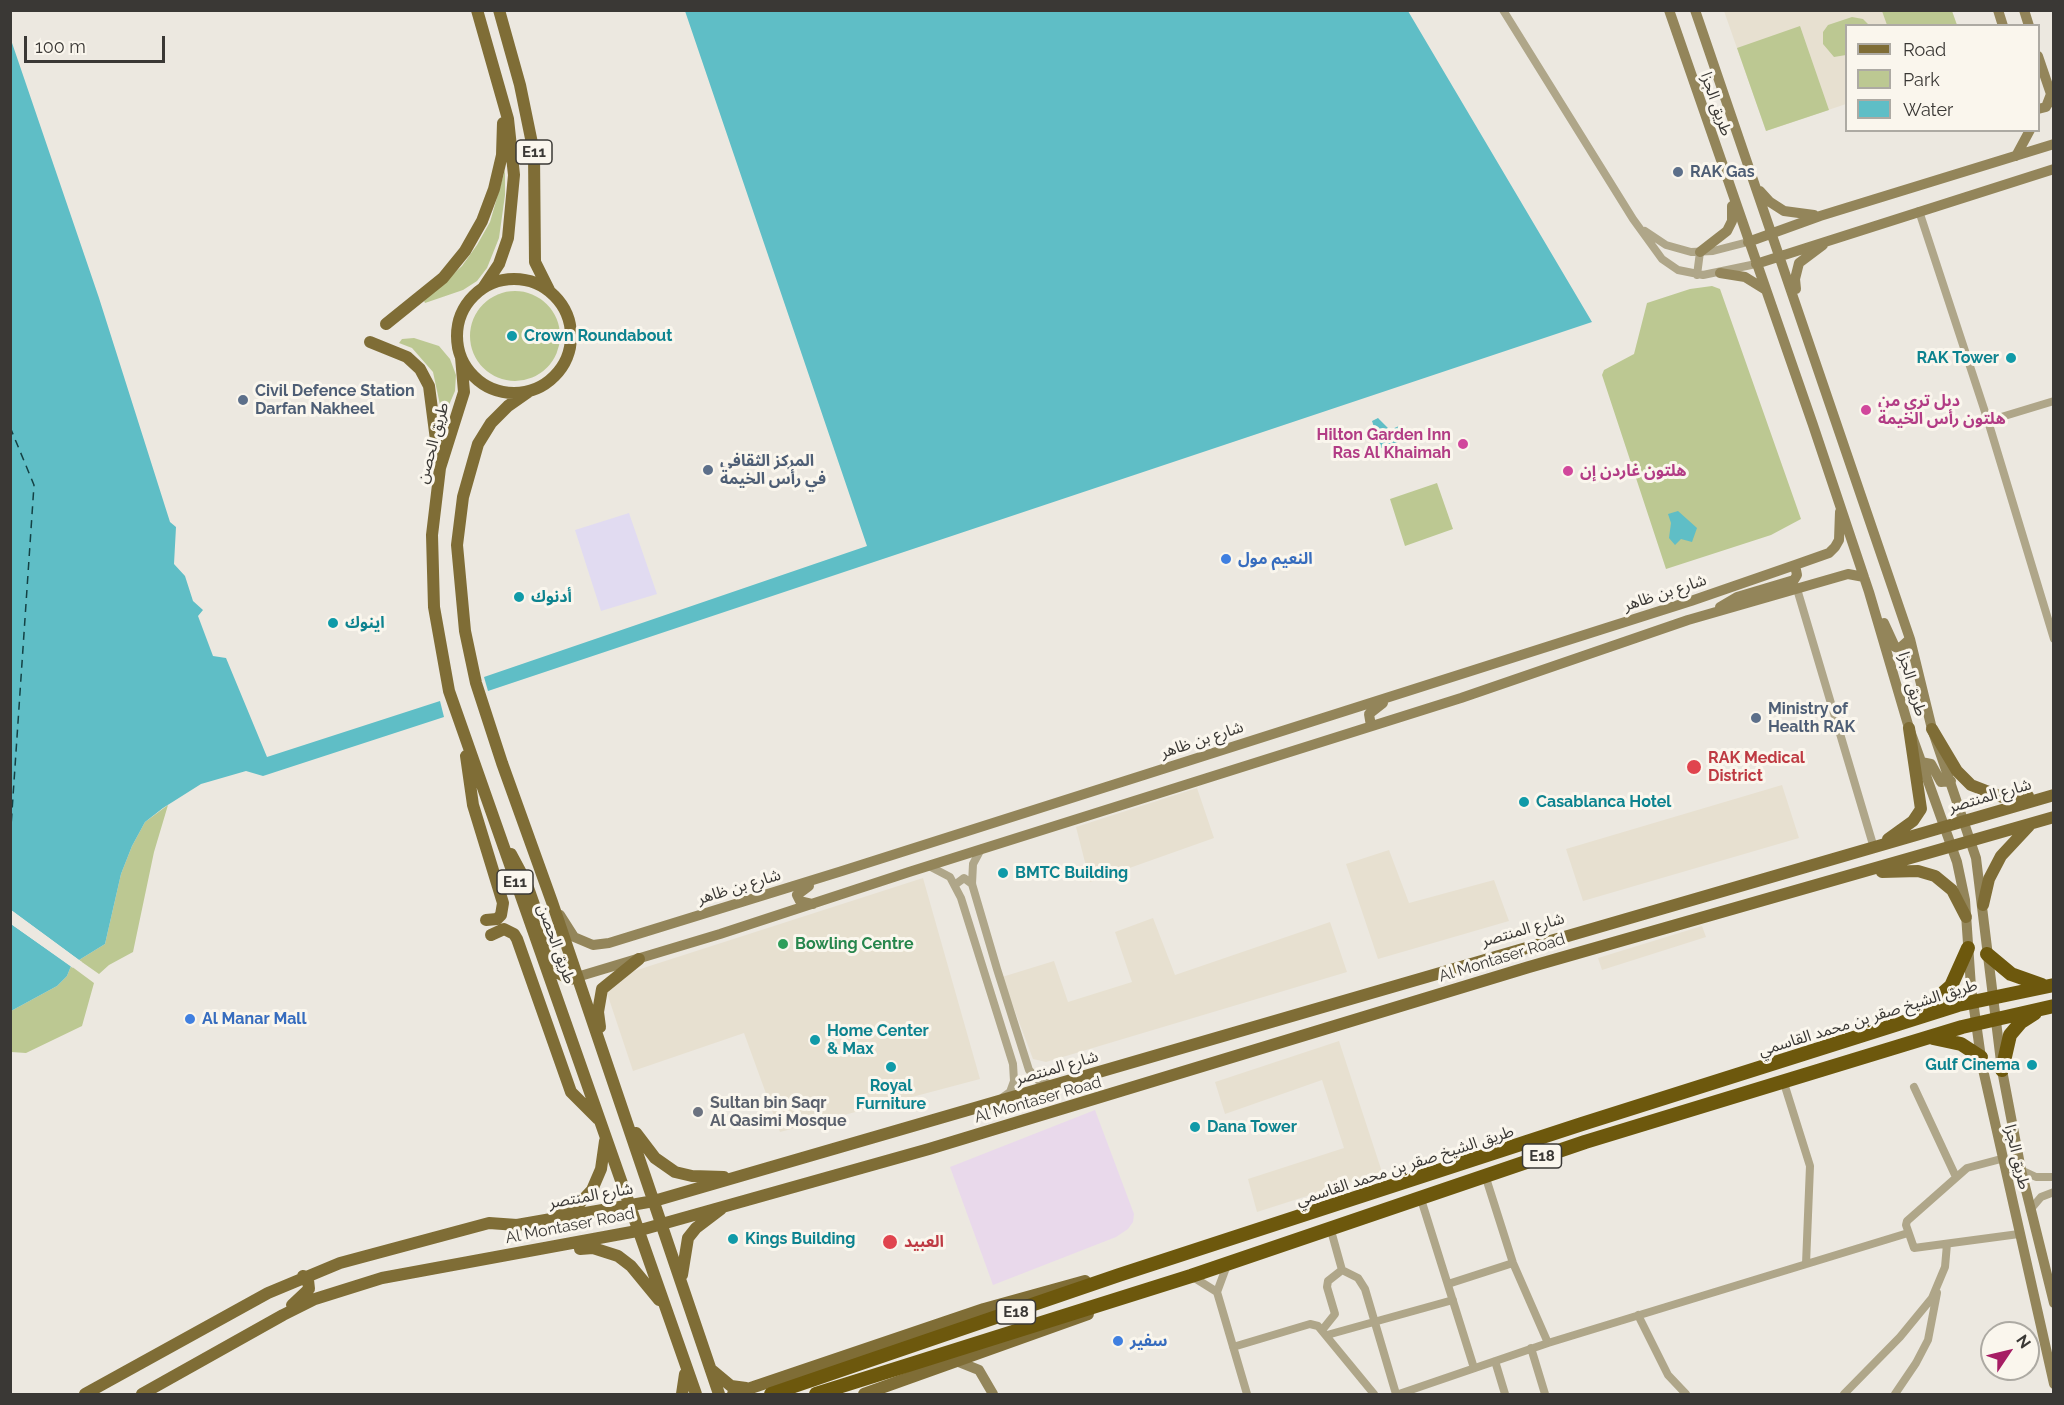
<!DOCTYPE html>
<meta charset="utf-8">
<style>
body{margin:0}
#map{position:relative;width:2064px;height:1405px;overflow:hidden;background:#ece8e0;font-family:Raleway,sans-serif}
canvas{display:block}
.frame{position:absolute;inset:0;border:12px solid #3a3835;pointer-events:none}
.legend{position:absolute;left:1845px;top:24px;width:195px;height:108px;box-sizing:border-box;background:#faf6ed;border:2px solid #adaaa3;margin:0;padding:8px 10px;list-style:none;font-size:18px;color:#3a3835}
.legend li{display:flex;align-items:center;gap:12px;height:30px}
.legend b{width:30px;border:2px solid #adaaa3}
.north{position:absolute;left:1980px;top:1321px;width:60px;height:60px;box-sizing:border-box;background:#faf6ed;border:2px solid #adaaa3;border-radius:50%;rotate:55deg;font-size:16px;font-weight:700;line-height:24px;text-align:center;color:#3a3835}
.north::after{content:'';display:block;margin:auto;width:21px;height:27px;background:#a61d64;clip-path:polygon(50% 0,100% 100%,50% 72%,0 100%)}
.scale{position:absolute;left:24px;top:36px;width:141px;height:27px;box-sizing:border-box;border:3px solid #3a3835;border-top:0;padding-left:8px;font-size:18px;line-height:21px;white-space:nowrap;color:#3a3835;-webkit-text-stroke:4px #faf6ed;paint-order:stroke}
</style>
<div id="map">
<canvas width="2064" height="1405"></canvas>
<div class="frame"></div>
<ul class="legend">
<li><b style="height:8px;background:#7f6d36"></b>Road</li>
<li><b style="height:16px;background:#bcc892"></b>Park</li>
<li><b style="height:16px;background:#5fbec6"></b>Water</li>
</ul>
<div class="north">N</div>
<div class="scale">100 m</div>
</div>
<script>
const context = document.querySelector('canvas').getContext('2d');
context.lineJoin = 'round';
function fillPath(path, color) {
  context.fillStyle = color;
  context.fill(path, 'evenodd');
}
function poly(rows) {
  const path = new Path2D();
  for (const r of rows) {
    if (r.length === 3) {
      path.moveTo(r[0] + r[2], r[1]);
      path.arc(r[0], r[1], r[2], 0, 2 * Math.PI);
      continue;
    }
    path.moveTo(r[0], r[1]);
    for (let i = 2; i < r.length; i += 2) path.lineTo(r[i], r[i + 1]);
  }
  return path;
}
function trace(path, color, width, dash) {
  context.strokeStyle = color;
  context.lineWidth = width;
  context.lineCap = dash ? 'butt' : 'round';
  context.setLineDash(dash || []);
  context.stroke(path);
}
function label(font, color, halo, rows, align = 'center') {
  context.font = font + ' Raleway,"Noto Sans Arabic",sans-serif';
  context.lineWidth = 6;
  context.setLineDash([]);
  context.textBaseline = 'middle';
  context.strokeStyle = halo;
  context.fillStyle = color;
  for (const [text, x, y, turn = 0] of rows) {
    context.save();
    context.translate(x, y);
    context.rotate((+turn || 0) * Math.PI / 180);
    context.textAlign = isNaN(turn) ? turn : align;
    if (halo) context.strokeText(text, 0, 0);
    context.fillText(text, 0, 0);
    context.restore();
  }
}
fillPath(poly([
 [1724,11,1952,11,1957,25,1846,26,1846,104,1766,131],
 [1782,785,1799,838,1583,901,1566,849],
 [1197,788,1214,838,1090,882,1076,827],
 [1389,850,1409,903,1494,880,1509,921,1378,959,1346,864],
 [923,878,980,1079,780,1132,744,1033,633,1071,603,981],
 [1153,918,1175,975,1330,922,1347,972,1046,1062,1033,1059,1002,977,1054,961,1068,1002,1132,982,1115,932],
 [1702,926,1706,937,1602,970,1598,958],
 [1339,1041,1382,1172,1257,1212,1248,1179,1344,1148,1322,1080,1225,1114,1215,1082]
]), '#e7e0d0');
fillPath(poly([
 [629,513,657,594,601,611,575,530]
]), '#e1dbf1');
fillPath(poly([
 [1095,1110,1134,1214,1133,1222,1128,1229,1116,1237,993,1285,950,1167]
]), '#e9d9eb');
fillPath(poly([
 [1882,11,1952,11,1957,25,1887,25],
 [1852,17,1863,19,1869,25,1846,26,1846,55,1834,57,1823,44,1823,32,1828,25],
 [1800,26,1829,110,1766,131,1737,48],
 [505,170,505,195,499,238,487,268,477,281,463,290,425,303,424,301,462,266,477,245,490,222],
 [1712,286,1720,289,1801,519,1771,535,1666,569,1602,375,1604,370,1634,354,1647,303,1690,289],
 [515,336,45],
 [414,338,439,346,450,359,456,375,455,391,443,419,433,372,412,348,399,343,402,339],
 [1437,483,1453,529,1405,546,1390,499],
 [168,805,154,852,133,952,109,965,99,974,79,960,105,944,121,874,132,846,145,822],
 [71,966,94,983,82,1026,26,1053,11,1052,11,1011,57,986,67,976]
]), '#bcc892');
fillPath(poly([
 [685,11,1408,11,1592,322,488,691,484,677,867,546],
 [10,37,99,298,170,522,176,527,174,564,185,576,193,601,203,610,198,616,213,656,226,658,267,757,440,701,444,717,263,776,246,771,201,784,163,808,145,822,132,846,121,874,105,944,79,960,11,910],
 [1378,418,1390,430,1399,426,1404,440,1381,448,1372,421],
 [1678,511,1697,528,1692,542,1681,539,1675,545,1669,538,1671,523,1668,514],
 [11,924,71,966,67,976,57,986,11,1011]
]), '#5fbec6');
fillPath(poly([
 [11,910,79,960,82,962,78,962,10,914],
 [10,921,72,964,73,968,11,924]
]), '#ece8e0');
trace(poly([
 [10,427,34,485,10,841]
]), '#144144', 1.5, [8, 6]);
trace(poly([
 [1503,10,1633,219,1662,259,1678,270,1703,275,1756,264],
 [1919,211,1988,421,2054,401],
 [1645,231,1666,245,1691,252,1713,251,1748,242],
 [1697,275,1700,252],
 [1988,421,2054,639],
 [1797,589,1874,848],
 [981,849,973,864,972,884,997,969,1029,1070,1038,1080,1052,1085],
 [929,866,950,877,961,898,1013,1064,1014,1081,1010,1092,1003,1097],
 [956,884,964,878,972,884],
 [1783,1080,1810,1166,1806,1264],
 [1914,1087,1956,1177],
 [2001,1159,1967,1168,1907,1221,1906,1225,1914,1248,2019,1234],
 [2021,1170,2036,1177,2054,1177],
 [1485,1175,1513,1263,1548,1343],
 [1420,1196,1474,1368],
 [2030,1210,2041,1197,2054,1192],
 [1330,1227,1342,1270,1358,1278,1365,1289,1396,1394],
 [1227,1265,1217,1292,1247,1394],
 [1193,1277,1217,1292],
 [1448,1284,1513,1263],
 [1638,1315,1668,1375,1686,1394],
 [1323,1329,1335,1314,1327,1287,1328,1281,1342,1270],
 [1327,1335,1453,1300],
 [1233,1347,1310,1324,1318,1326,1374,1394],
 [1531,1348,1545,1394],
 [1495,1361,1505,1394],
 [1399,1394,1548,1343,1908,1233],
 [1844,1394,1900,1337,1932,1298,1945,1267,1947,1244],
 [1895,1394,1916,1363,1928,1340,1937,1293]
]), '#afa689', 8);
trace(poly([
 [1669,10,1813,425,1869,592,1909,728,1957,862,1965,900,1971,987,1982,1065,2054,1384],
 [1695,10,1910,639,1932,729,1976,858,2002,1070,2021,1170,2054,1303],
 [1998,10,2003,26],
 [2024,10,2029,26],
 [2038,56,2054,103],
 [2038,109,2046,107,2051,94],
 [2016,156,2030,130],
 [1760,191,1770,202,1784,211,1814,215],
 [1748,242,1820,216,2054,144],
 [1700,252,1727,231,1732,221,1732,206],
 [1756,264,2054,169],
 [1720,273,1745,277,1766,290],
 [1796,289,1795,279,1799,263,1823,245],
 [1720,607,1737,597,1794,580,1797,575,1795,565],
 [1884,623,1895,647,1900,648,1910,639],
 [1371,726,1369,714,1383,703],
 [1921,762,1931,764,1941,782,1951,781],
 [809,886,797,895,800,901,813,904],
 [560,915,574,937,593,945,609,943,842,871,1691,601,1795,565,1829,553,1835,547,1839,540,1840,512],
 [577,977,720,934,909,872,1461,698,1688,620,1848,574,1864,577],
 [959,1362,979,1370,993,1394]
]), '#93855a', 10);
trace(poly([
 [477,10,508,119,514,175,508,238,499,264,483,288],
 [499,10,520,85,534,153,535,262,549,290],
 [514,336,57],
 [386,324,443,278,465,251,482,221,494,189,502,155,503,123],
 [370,342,407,357,420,369,429,386,439,463],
 [461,357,464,392,440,468,432,535,434,607,449,691,696,1394],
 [528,392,508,406,491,423,478,444,463,497,457,545,465,631,476,683,502,763,552,902,719,1394],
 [1932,729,1957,771,1971,785,2002,797,2028,796],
 [466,756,473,805,503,903,501,915,497,919,486,920],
 [1888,839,1913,821,1921,809,1909,728],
 [511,854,526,882,558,973,570,979,577,977],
 [1882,872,1918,871,1935,876,1952,890,1966,917],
 [1983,905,1989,879,2001,856,2029,826],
 [491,935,504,929,514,934,517,939,571,1092,598,1119],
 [600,1027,598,1012,602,989,639,959],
 [636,1133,655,1158,675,1172,692,1176,724,1177],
 [558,1213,579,1204,592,1190,601,1169,605,1141],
 [580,1249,593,1248,618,1256,631,1266,659,1300],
 [682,1275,688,1238,696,1228,721,1209],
 [292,1305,309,1289,308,1280,303,1276],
 [713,1371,731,1386,746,1388],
 [85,1394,268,1293,340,1263,489,1223,517,1225,654,1201,2054,795],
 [142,1394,283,1315,315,1299,382,1278,637,1231,929,1149,1529,967,2054,817],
 [682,1394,685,1374],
 [733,1394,984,1309,1085,1281],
 [864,1394,1088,1314]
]), '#7f6d36', 12);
trace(poly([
 [1987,954,2011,974,2042,985],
 [1919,1014,1951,986,1968,948],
 [1933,1038,1961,1044,1981,1057],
 [2002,1070,2010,1035,2021,1022,2035,1013],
 [771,1394,1119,1275,1582,1124,1958,1005,2054,985],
 [816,1394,1191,1276,1585,1142,1962,1027,2054,1006]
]), '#6d580d', 14);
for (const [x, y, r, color] of [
 [1678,172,6,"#5c6f8a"],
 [512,336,6,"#0f9aa8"],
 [2011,358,6,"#0f9aa8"],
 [243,400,6,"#5c6f8a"],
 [1866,410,6,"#d1479c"],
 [1463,444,6,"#d1479c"],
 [708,470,6,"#5c6f8a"],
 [1568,471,6,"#d1479c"],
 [1226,559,6,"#3f7fe0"],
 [519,597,6,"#0f9aa8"],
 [333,623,6,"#0f9aa8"],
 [1756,718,6,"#5c6f8a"],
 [1694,767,8,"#e0444e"],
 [1524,802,6,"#0f9aa8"],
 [1003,873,6,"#0f9aa8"],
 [783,944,6,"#2e9e5b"],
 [190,1019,6,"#3f7fe0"],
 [815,1040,6,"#0f9aa8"],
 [2032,1065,6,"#0f9aa8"],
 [891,1067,6,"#0f9aa8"],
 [698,1112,6,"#6b7280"],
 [1195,1127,6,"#0f9aa8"],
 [733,1239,6,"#0f9aa8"],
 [890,1242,8,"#e0444e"],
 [1118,1341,6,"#3f7fe0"]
]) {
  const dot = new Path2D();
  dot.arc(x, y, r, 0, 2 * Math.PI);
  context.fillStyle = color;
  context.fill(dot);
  trace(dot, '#faf6ed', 2);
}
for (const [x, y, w] of [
 [534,152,36],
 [515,882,36],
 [1542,1156,39],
 [1016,1312,39]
]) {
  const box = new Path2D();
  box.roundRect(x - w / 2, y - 12, w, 24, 4.5);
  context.fillStyle = '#faf6ed';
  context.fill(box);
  trace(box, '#3a3835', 1.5);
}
label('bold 15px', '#3a3835', null, [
 ["E11",534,152],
 ["E11",515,882],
 ["E18",1542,1156],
 ["E18",1016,1312]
]);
label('16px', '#3a3835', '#faf6ed', [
 ["طريق الجزا",1716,104,71],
 ["طريق الحصن",433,443,-75],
 ["شارع بن ظاهر",1665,593,-18],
 ["طريق الجزا",1912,684,74],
 ["شارع بن ظاهر",1202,740,-18],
 ["شارع المنتصر",1990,796,-16],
 ["شارع بن ظاهر",739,887,-17],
 ["شارع المنتصر",1523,930,-16],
 ["طريق الحصن",556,944,70],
 ["Al Montaser Road",1502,958,-17],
 ["طريق الشيخ صقر بن محمد القاسمي",1868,1018,-17],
 ["شارع المنتصر",1057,1068,-16],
 ["Al Montaser Road",1038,1100,-16],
 ["طريق الجزا",2017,1157,77],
 ["طريق الشيخ صقر بن محمد القاسمي",1405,1166,-18],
 ["شارع المنتصر",591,1196,-10],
 ["Al Montaser Road",570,1226,-11]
]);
label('bold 16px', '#4e5e75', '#faf6ed', [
 ["RAK Gas",1690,172],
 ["Civil Defence Station",255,391],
 ["Darfan Nakheel",255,409],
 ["المركز الثقافي",720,461],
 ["في رأس الخيمة",720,479],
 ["Ministry of",1768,709],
 ["Health RAK",1768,727]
], 'left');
label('bold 16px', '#0d838f', '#faf6ed', [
 ["Crown Roundabout",524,336],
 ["RAK Tower",1999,358,"right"],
 ["أدنوك",531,597],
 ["اينوك",345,623],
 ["Casablanca Hotel",1536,802],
 ["BMTC Building",1015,873],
 ["Home Center",827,1031],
 ["& Max",827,1049],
 ["Gulf Cinema",2020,1065,"right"],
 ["Royal",891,1086,"center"],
 ["Furniture",891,1104,"center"],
 ["Dana Tower",1207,1127],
 ["Kings Building",745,1239]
], 'left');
label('bold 16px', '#b23c85', '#faf6ed', [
 ["دبل تري من",1878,401],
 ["هلتون رأس الخيمة",1878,419],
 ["Hilton Garden Inn",1451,435,"right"],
 ["Ras Al Khaimah",1451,453,"right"],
 ["هلتون غاردن إن",1580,471]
], 'left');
label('bold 16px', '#366cbe', '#faf6ed', [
 ["النعيم مول",1238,559],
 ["Al Manar Mall",202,1019],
 ["سفير",1130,1341]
], 'left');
label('bold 16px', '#be3a42', '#faf6ed', [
 ["RAK Medical",1708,758],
 ["District",1708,776],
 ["العبيد",904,1242]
], 'left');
label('bold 16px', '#27864d', '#faf6ed', [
 ["Bowling Centre",795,944]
], 'left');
label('bold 16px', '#5b616d', '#faf6ed', [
 ["Sultan bin Saqr",710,1103],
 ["Al Qasimi Mosque",710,1121]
], 'left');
</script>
